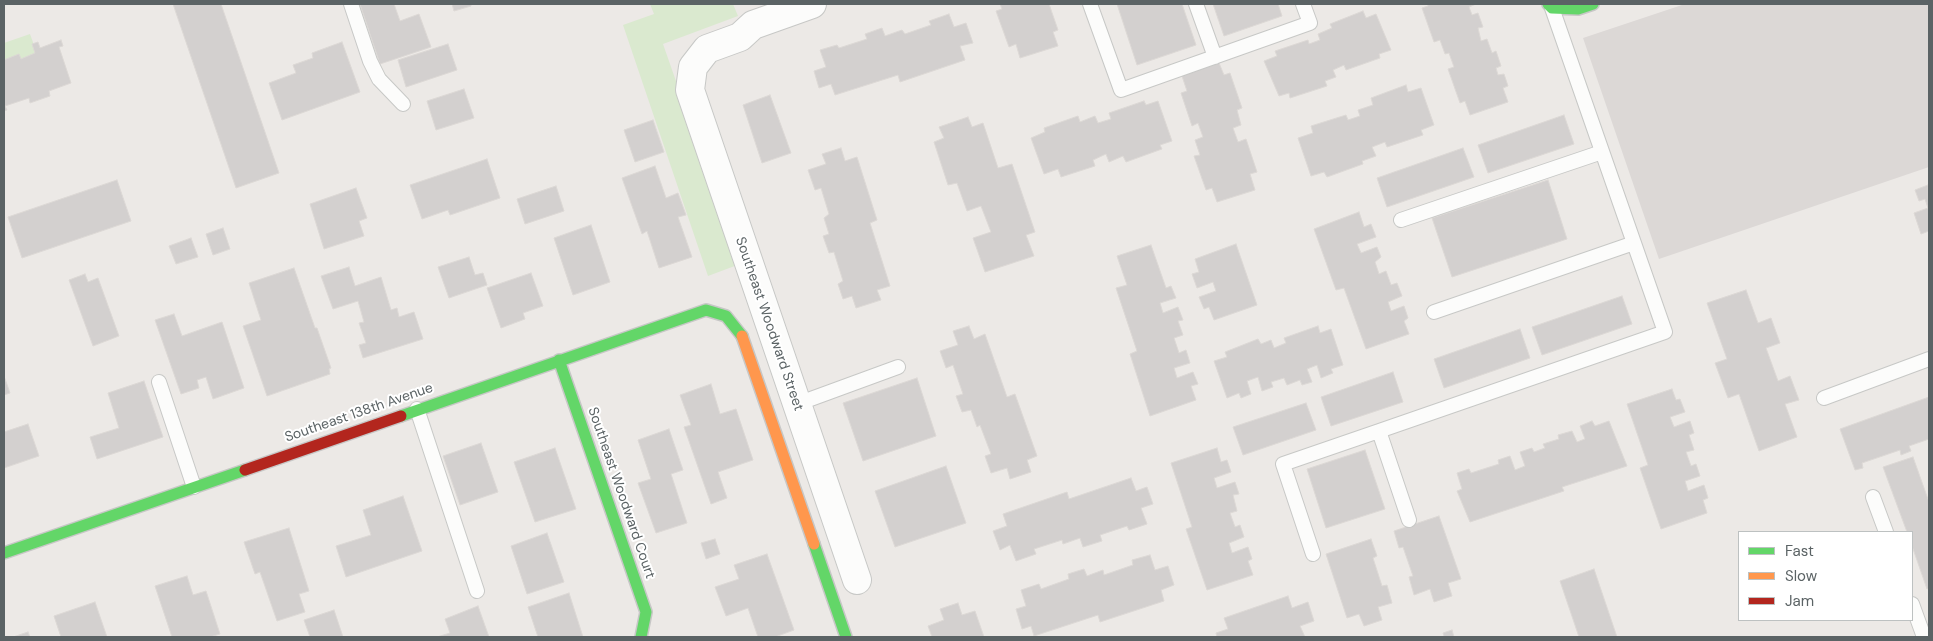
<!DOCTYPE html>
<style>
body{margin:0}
#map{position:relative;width:1933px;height:641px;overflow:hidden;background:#ece9e6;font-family:"DM Sans",sans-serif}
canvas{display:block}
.frame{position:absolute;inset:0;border:5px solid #5b6365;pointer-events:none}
.legend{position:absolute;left:1738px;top:531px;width:175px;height:90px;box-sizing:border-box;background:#fff;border:1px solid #bdc1c1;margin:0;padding:6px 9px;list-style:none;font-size:15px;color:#5b6365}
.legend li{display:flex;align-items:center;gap:10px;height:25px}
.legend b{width:25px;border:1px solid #bdc1c1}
</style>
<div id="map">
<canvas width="1933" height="641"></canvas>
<div class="frame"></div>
<ul class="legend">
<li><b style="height:6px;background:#63d668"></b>Fast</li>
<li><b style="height:6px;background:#ff974d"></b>Slow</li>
<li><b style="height:6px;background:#b3261e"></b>Jam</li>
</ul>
</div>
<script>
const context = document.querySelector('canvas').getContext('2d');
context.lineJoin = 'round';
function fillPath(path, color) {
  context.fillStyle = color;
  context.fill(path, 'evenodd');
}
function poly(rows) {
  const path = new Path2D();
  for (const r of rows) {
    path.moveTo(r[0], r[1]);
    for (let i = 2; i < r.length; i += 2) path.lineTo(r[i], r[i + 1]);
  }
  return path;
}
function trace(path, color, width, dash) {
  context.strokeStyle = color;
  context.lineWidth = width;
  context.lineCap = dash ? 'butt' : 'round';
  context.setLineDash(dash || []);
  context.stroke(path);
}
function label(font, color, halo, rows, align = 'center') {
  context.font = font + ' "DM Sans",sans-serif';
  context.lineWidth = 4;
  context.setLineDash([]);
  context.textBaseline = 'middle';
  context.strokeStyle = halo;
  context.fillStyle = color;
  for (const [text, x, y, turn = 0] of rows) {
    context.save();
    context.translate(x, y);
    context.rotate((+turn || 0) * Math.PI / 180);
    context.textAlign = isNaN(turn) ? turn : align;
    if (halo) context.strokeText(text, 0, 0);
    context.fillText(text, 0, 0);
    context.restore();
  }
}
fillPath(poly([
 [1685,4,1929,4,1929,167,1659,259,1583,38]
]), '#dcd8d6');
fillPath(poly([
 [650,4,733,4,738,16,663,44,740,264,708,276,623,25,654,14],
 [30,34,47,81,4,97,4,43]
]), '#dae9cf');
const building = poly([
 [173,4,221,4,279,173,236,188,173,4],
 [360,4,394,4,400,21,419,14,431,47,380,64,360,4],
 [452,4,471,4,471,6,454,11,452,4],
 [1000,4,1049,4,1058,30,1053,32,1058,46,1020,58,1016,44,1009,47,996,11,1002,9,1000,4],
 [1117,4,1182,4,1196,45,1137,65,1117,4],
 [1213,4,1278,4,1282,16,1224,36,1213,4],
 [1428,4,1476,4,1469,7,1472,15,1478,13,1483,27,1478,28,1481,41,1487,39,1492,53,1496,51,1501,66,1496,68,1498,75,1504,74,1508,86,1503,88,1508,102,1470,115,1465,101,1460,103,1448,69,1454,67,1449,53,1445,54,1440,40,1434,42,1422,8,1428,6,1428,4],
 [1363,11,1366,18,1376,14,1391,50,1379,54,1380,58,1346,70,1344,65,1333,70,1336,77,1325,81,1327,86,1290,98,1289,93,1279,96,1264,61,1277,56,1275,51,1308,40,1309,44,1320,40,1318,34,1332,28,1330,24,1363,11],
 [949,14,954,27,966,23,973,43,960,46,965,60,900,82,898,75,835,95,831,84,819,88,814,71,826,67,820,50,837,45,839,48,867,39,865,34,882,28,885,36,902,30,905,34,931,25,929,21,949,14],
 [61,40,63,46,59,47,71,83,49,91,50,96,30,103,29,98,5,106,7,110,4,111,4,60,19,54,21,59,35,53,32,44,38,42,40,48,61,40],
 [342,42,360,92,282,120,269,83,296,73,293,65,313,58,312,53,342,42],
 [448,44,457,70,406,87,398,60,448,44],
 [1219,63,1224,75,1230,73,1242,108,1237,110,1241,125,1233,128,1238,142,1246,139,1257,172,1250,174,1255,190,1217,202,1212,188,1206,190,1194,156,1200,155,1195,140,1203,137,1198,123,1192,126,1181,93,1187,91,1182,76,1219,63],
 [1406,85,1408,92,1421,88,1434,125,1421,130,1423,135,1387,147,1385,142,1372,147,1376,156,1362,161,1363,164,1327,177,1324,172,1311,176,1298,138,1313,133,1311,126,1346,115,1348,120,1360,116,1358,110,1373,105,1371,98,1406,85],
 [464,89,474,118,436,130,427,101,464,89],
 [770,95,791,153,762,163,743,105,770,95],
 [1144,101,1146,105,1158,101,1172,141,1160,145,1162,149,1126,162,1123,156,1109,162,1106,154,1093,160,1095,166,1061,177,1058,169,1044,174,1031,138,1045,132,1044,128,1078,116,1080,122,1095,116,1098,123,1111,119,1109,113,1144,101],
 [1564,115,1574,144,1488,173,1478,145,1564,115],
 [968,117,972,127,983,123,998,168,1012,164,1035,232,1026,235,1034,256,985,272,973,238,991,232,981,206,967,211,957,183,948,185,934,142,944,138,939,127,968,117],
 [653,120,664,152,635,162,624,130,653,120],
 [841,148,845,161,857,157,877,220,870,223,890,286,877,290,881,300,856,308,852,296,843,299,838,284,843,281,834,252,829,253,823,236,829,234,824,218,829,214,821,188,815,190,808,170,826,164,822,154,841,148],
 [1463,148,1474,177,1387,207,1377,178,1463,148],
 [487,159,500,198,450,215,448,210,422,219,410,185,487,159],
 [655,166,666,198,678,193,686,215,678,217,692,257,659,268,647,231,642,234,622,178,655,166],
 [117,180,131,221,22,258,8,217,117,180],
 [1548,180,1567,239,1452,277,1432,218,1548,180],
 [1928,185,1929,231,1921,234,1914,213,1928,208,1925,199,1919,201,1915,190,1928,185],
 [556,186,564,211,525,224,517,199,556,186],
 [356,188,367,218,359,221,364,236,324,249,310,204,356,188],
 [1359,212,1364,227,1371,224,1376,237,1357,244,1361,253,1377,247,1381,257,1375,262,1379,274,1386,271,1391,285,1397,283,1402,296,1388,302,1391,311,1404,306,1408,318,1404,321,1409,334,1366,349,1344,288,1336,290,1314,229,1359,212],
 [591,225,610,282,573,295,554,238,591,225],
 [223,228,230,249,213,255,206,234,223,228],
 [191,238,198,257,176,264,169,246,191,238],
 [1236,244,1257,305,1214,320,1209,307,1204,309,1199,297,1216,291,1213,282,1197,288,1192,274,1199,272,1195,259,1236,244],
 [1151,245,1166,288,1171,286,1176,298,1160,303,1163,313,1178,307,1183,320,1178,321,1183,335,1174,338,1179,353,1186,350,1190,363,1174,368,1177,378,1193,372,1198,384,1191,386,1196,400,1150,416,1130,354,1137,351,1116,288,1127,285,1117,256,1151,245],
 [469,257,475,275,483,273,487,285,449,298,438,267,469,257],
 [349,267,355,286,381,277,391,310,397,308,399,317,414,312,423,339,363,358,359,345,366,343,359,323,364,322,358,301,333,309,321,276,349,267],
 [294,268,315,328,317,328,331,368,329,369,330,374,267,396,243,326,261,320,249,283,294,268],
 [531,273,543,306,523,313,525,319,501,328,487,288,531,273],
 [85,274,88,282,98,278,119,336,93,346,69,280,85,274],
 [1746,290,1758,323,1771,318,1780,343,1766,348,1778,381,1790,376,1799,400,1785,404,1797,437,1759,451,1739,394,1728,398,1715,363,1727,359,1707,303,1746,290],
 [1622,296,1632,324,1542,355,1532,327,1622,296],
 [174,314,182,336,222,322,244,388,213,399,206,377,197,380,199,388,181,394,155,320,174,314],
 [969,326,974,339,985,334,1007,397,1015,394,1037,456,1027,460,1031,472,1010,479,1007,468,991,473,985,456,991,454,980,425,977,427,971,410,962,412,956,396,963,394,953,365,946,368,940,351,958,345,953,331,969,326],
 [1318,326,1320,333,1331,329,1343,365,1331,369,1333,373,1321,378,1317,365,1307,369,1312,382,1302,385,1300,380,1287,385,1284,378,1271,382,1273,387,1262,391,1258,377,1247,381,1251,394,1241,398,1239,393,1227,398,1214,361,1227,357,1225,352,1258,339,1261,344,1271,340,1274,348,1286,343,1284,338,1318,326],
 [1520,329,1530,358,1444,388,1434,359,1520,329],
 [1393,372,1403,402,1331,426,1321,397,1393,372],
 [4,376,10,393,4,395,4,376],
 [917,378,936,436,863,461,843,403,917,378],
 [144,381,163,437,97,459,90,437,119,428,108,393,144,381],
 [711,384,720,414,736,409,753,460,718,472,727,498,711,504,684,427,691,425,680,395,711,384],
 [1672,389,1676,400,1680,399,1685,412,1670,417,1674,427,1690,421,1694,433,1689,435,1694,450,1686,452,1691,466,1696,464,1700,476,1685,481,1688,491,1704,485,1708,498,1703,500,1707,513,1661,529,1640,468,1648,465,1627,404,1672,389],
 [1929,397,1929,439,1909,446,1911,451,1901,455,1900,450,1862,463,1863,468,1855,470,1840,429,1929,397],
 [1306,403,1316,430,1243,455,1233,427,1306,403],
 [1592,421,1595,426,1609,421,1627,466,1562,487,1564,491,1470,522,1457,491,1462,489,1457,473,1469,469,1471,473,1499,464,1498,460,1510,456,1515,470,1525,466,1520,452,1532,448,1534,452,1545,448,1543,444,1559,439,1558,435,1572,431,1577,442,1585,439,1580,426,1592,421],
 [28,424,39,456,4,468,4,432,28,424],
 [669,429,683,470,671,474,687,523,656,533,638,483,651,479,638,440,669,429],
 [481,443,498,492,460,505,443,456,481,443],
 [555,448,576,509,535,522,514,462,555,448],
 [1217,448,1221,462,1227,460,1231,472,1214,478,1217,488,1235,482,1239,494,1233,495,1237,511,1230,513,1235,527,1240,525,1244,537,1229,543,1232,553,1248,547,1252,559,1248,561,1253,575,1207,590,1186,529,1192,527,1171,463,1217,448],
 [1365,450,1385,509,1326,528,1307,469,1365,450],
 [1913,457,1929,502,1929,588,1927,589,1912,546,1912,532,1907,532,1883,467,1913,457],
 [946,466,966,523,895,547,875,491,946,466],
 [1131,478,1136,491,1147,487,1153,504,1141,508,1147,524,1129,530,1127,526,1100,535,1102,541,1083,547,1080,538,1063,544,1062,540,1034,549,1036,554,1016,561,1010,545,1000,550,993,531,1007,526,1003,514,1067,492,1069,499,1131,478],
 [403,496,422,551,346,577,336,546,371,535,363,510,403,496],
 [1439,516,1461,579,1448,583,1452,596,1434,602,1430,589,1414,595,1409,577,1413,576,1403,547,1399,548,1394,531,1439,516],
 [289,528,309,591,299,594,305,612,277,621,260,572,255,574,244,542,289,528],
 [547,533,564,582,527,594,511,546,547,533],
 [715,539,720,554,706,559,701,543,715,539],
 [1371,539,1377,556,1373,558,1382,586,1387,585,1392,603,1378,607,1382,620,1364,626,1359,614,1347,618,1326,554,1371,539],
 [767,554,794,630,775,637,758,637,748,608,726,616,715,587,739,579,734,565,767,554],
 [1150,555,1155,570,1168,566,1174,585,1161,590,1164,601,1100,622,1098,615,1034,636,1031,626,1022,629,1016,609,1026,606,1021,590,1039,584,1041,589,1069,579,1068,574,1084,569,1087,576,1103,570,1104,575,1133,565,1132,560,1150,555],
 [1594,569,1617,637,1579,637,1560,581,1594,569],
 [187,576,193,595,206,591,220,634,210,637,172,637,155,586,187,576],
 [569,593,583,637,538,637,528,607,569,593],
 [1288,596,1292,608,1308,602,1314,621,1300,626,1305,637,1217,637,1216,633,1228,629,1224,618,1288,596],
 [95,602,107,637,61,637,54,616,95,602],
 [958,603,962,615,975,611,984,637,932,637,928,626,944,620,940,609,958,603],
 [478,606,489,637,437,637,450,633,445,619,478,606],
 [334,610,343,637,310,637,304,620,334,610],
 [1452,630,1454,637,1441,637,1444,636,1443,633,1452,630],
 [28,632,30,637,13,637,28,632]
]);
fillPath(building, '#d3d0cf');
trace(building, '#dcd8d5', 1);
const lane = poly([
 [351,4,370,61,379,79,403,104],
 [1090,4,1121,90,1310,23,1303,4],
 [1196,4,1215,57],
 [1401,220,1602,152],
 [1434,312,1634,243],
 [159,382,194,487],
 [1824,398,1929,359],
 [797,404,898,367],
 [417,409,477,591],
 [1379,431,1665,332,1552,8],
 [1873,497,1886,532],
 [1313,554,1283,464,1379,431,1409,520],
 [1912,604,1924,637]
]);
const street = poly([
 [812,4,753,25,740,37,707,49,693,67,690,90,857,580]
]);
const fast = poly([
 [1548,4,1552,8,1578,9,1593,4],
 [559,360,646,612,641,637],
 [401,416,706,310,726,316,742,336],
 [814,544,846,637],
 [4,553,245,470]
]);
const slow = poly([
 [742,336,814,544]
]);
const jam = poly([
 [245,470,401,416]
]);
trace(lane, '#c7c8c6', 16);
trace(street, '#c7c8c6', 30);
trace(fast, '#c7c7c6', 14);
trace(slow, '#c7c7c6', 14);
trace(jam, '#c7c7c6', 14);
trace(lane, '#fcfcfb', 14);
trace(street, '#fcfcfb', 28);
trace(fast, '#63d668', 11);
trace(slow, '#ff974d', 11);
trace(jam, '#b3261e', 11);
label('14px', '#5b6365', '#fff', [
 ["Southeast Woodward Street",769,324,71],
 ["Southeast 138th Avenue",359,413,-19],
 ["Southeast Woodward Court",621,493,71]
]);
</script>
